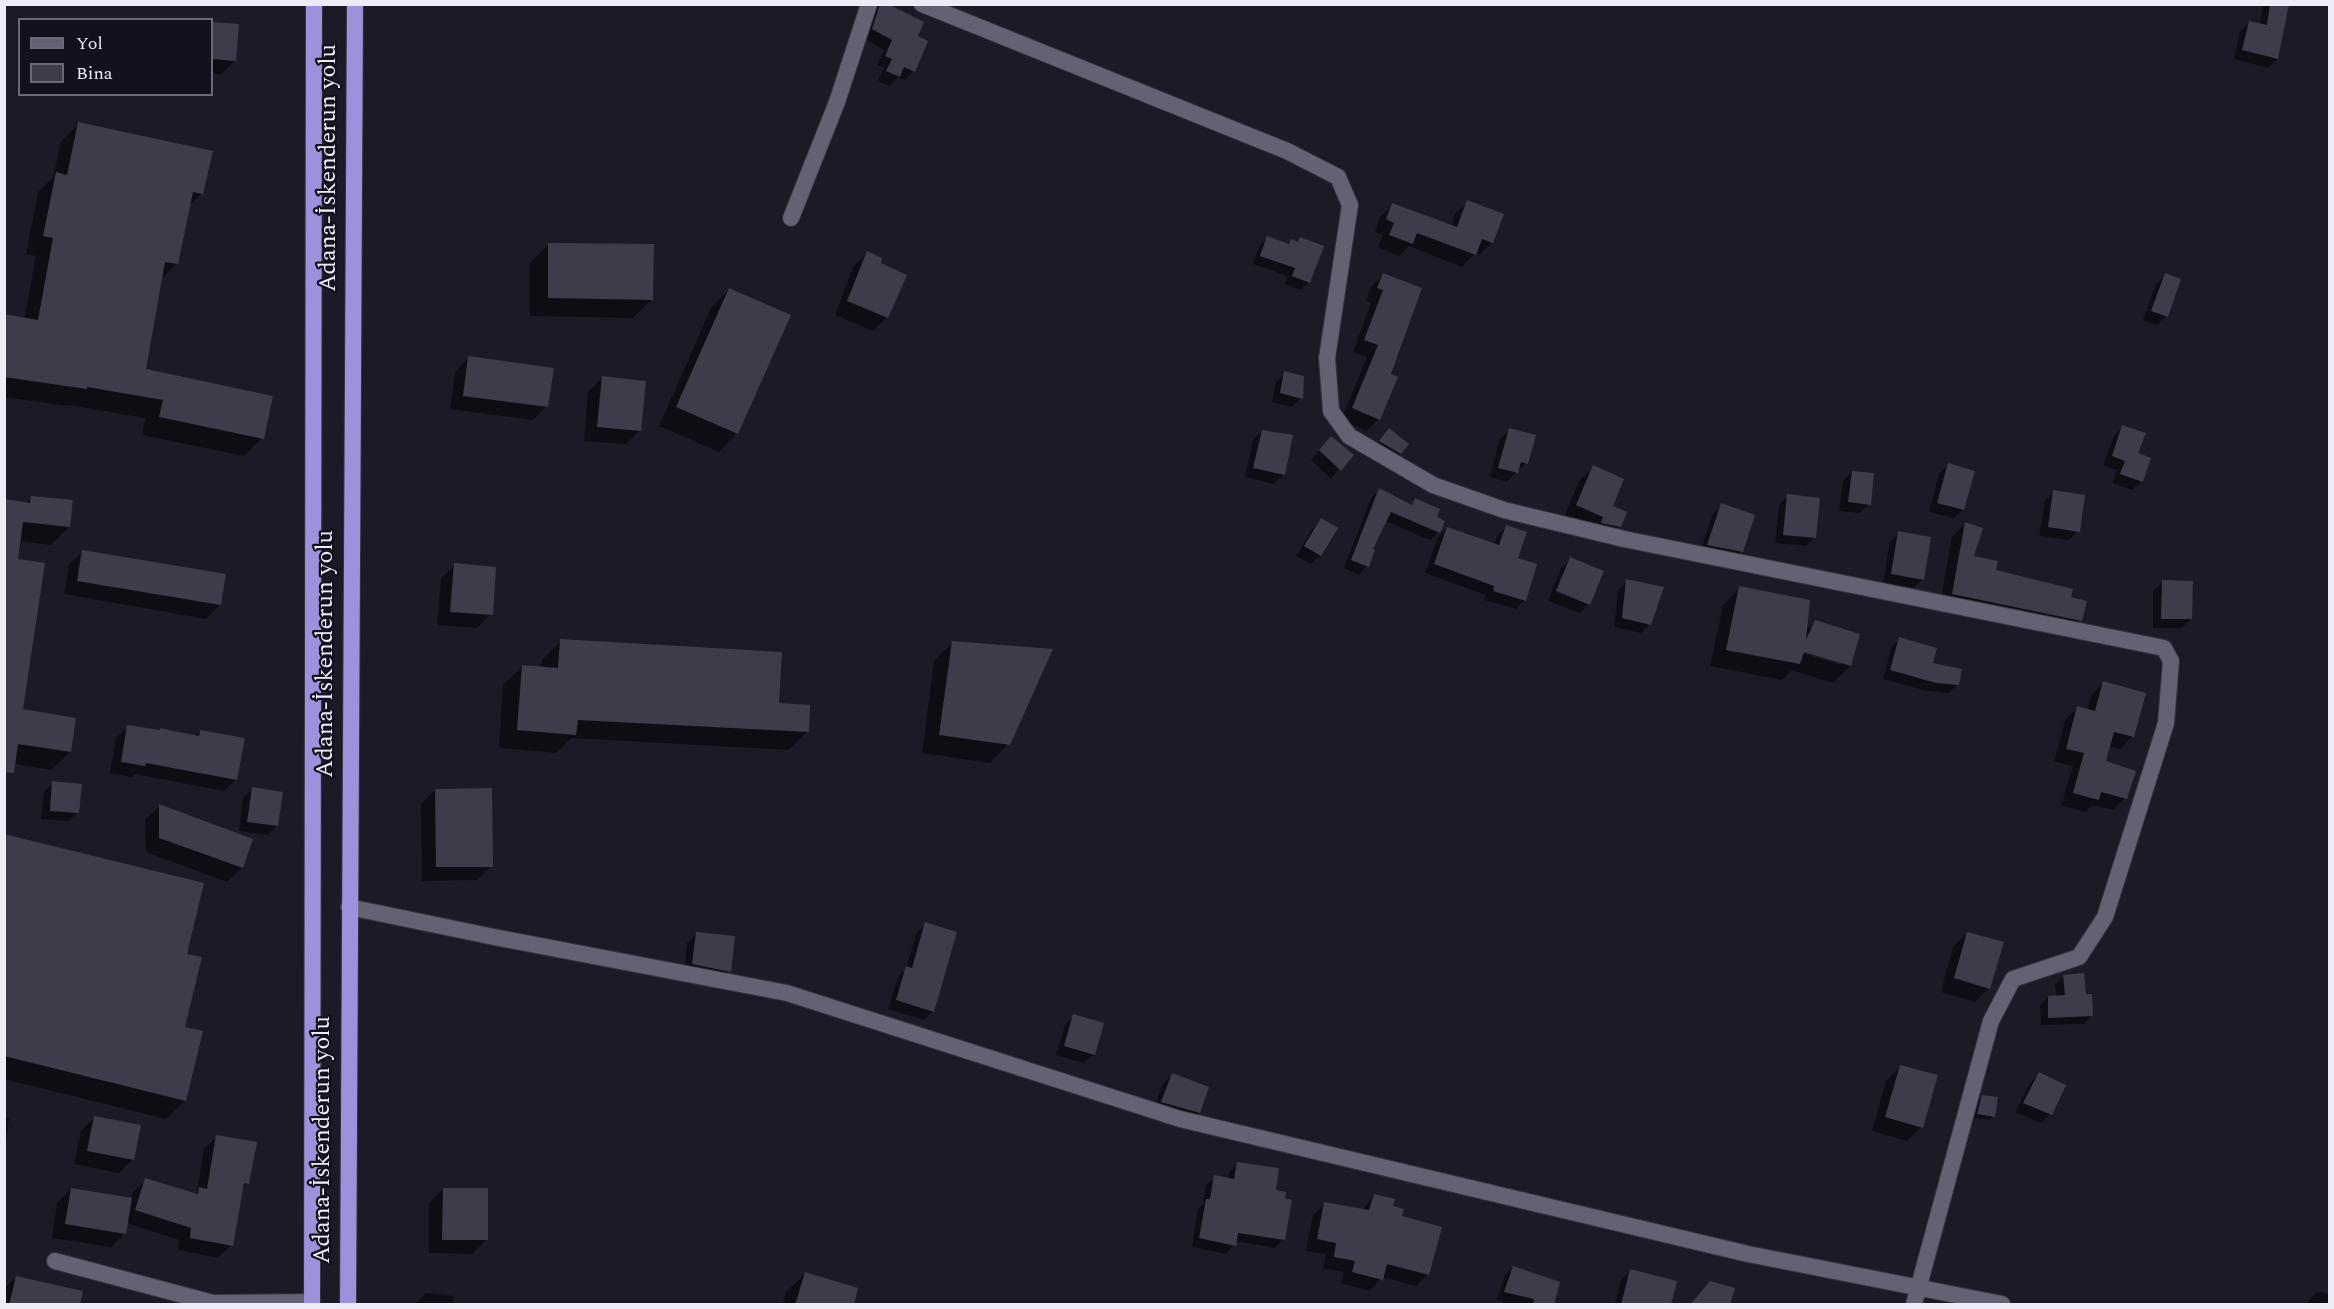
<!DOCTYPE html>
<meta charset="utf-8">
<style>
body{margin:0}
#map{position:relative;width:2334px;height:1309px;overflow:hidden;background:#1c1a27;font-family:Spectral,serif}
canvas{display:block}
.frame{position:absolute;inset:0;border:6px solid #edecf6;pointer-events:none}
.legend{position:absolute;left:18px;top:18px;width:195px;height:78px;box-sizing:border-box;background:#13111e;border:2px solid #6a6974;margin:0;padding:8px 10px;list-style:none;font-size:18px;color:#edecf6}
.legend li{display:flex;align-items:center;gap:12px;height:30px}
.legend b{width:30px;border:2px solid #6a6974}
</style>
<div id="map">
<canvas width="2334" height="1309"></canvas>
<div class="frame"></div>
<ul class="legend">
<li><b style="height:8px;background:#646272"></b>Yol</li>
<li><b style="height:16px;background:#3d3c4a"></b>Bina</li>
</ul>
</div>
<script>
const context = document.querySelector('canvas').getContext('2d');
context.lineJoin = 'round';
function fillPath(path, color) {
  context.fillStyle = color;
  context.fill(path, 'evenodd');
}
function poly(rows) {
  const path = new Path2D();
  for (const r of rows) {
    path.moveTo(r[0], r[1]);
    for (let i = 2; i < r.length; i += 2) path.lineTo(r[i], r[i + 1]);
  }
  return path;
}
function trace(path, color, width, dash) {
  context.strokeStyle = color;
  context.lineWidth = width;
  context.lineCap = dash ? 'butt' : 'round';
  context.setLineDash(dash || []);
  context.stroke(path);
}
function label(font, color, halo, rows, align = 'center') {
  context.font = font + ' Spectral,serif';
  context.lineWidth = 4.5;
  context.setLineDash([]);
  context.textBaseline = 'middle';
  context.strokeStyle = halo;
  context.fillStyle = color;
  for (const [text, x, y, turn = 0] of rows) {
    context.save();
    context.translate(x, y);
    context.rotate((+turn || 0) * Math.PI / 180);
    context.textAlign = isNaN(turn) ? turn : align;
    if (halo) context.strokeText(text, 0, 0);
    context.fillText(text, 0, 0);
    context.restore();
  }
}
fillPath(poly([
 [880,4,916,37,914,71,905,80,898,77,889,86,878,81,884,68,877,65,884,50,864,38,873,12],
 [2263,4,2288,4,2277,59,2268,68,2234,59,2240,32,2249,22,2260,25],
 [212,23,237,25,235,61,221,74,212,74],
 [79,123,202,193,188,207,176,264,161,279,145,370,262,438,244,456,142,435,145,418,69,405,68,406,4,397,4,316,24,319,36,256,26,254,38,192,53,177,61,142],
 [1468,202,1492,242,1479,255,1475,253,1462,267,1409,246,1399,256,1378,247,1383,235,1375,232,1380,217,1393,205,1451,226,1455,214],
 [1268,238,1288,245,1291,241,1296,243,1300,238,1309,282,1301,290,1285,284,1287,276,1253,264,1259,246],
 [549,244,652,299,633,318,530,316,530,263],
 [867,253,887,317,873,331,835,315,853,267],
 [1383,275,1389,374,1379,419,1366,431,1341,420,1367,357,1353,352,1371,303,1366,301,1371,287],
 [2165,275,2167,316,2157,325,2143,320,2156,284],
 [729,289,737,433,719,452,659,426,711,308],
 [469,358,547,406,533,420,450,409,455,372],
 [1285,373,1301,398,1292,407,1272,402,1276,382],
 [602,378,640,430,626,444,584,441,588,392],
 [2123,427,2137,454,2142,481,2132,490,2112,483,2117,470,2103,465,2114,436],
 [1389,430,1400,453,1391,462,1371,451],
 [1509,430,1526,463,1507,482,1490,477,1500,439],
 [1262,431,1283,475,1274,484,1245,477,1253,440],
 [1322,447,1352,455,1331,479,1311,460],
 [1948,465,1963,509,1954,518,1929,512,1939,474],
 [1593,467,1619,527,1605,541,1563,519,1579,481],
 [1852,472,1869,504,1860,513,1839,511,1843,481],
 [1379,490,1410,506,1415,500,1435,518,1438,532,1430,540,1385,521,1371,550,1367,566,1359,575,1344,568,1371,498],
 [2054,492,2078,531,2069,540,2039,536,2045,501],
 [1788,496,1815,537,1806,546,1775,543,1779,505],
 [31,498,69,527,51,545,19,541,16,560,21,711,70,752,51,770,4,762,4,500,25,504],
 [1722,505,1741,551,1732,561,1699,554,1713,514],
 [1321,520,1320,555,1311,564,1296,556,1312,529],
 [1965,524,1972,557,1994,571,2069,598,2080,620,2067,633,1939,608,1952,537],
 [1506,527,1516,559,1525,600,1516,609,1484,600,1486,595,1425,573,1438,537,1447,528,1494,545,1497,536],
 [1899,533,1923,579,1914,588,1883,583,1890,542],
 [83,551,220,605,206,619,64,594,69,565],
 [1570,559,1589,604,1580,613,1548,601,1561,568],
 [454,565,491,614,477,628,437,625,441,579],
 [1627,581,1650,624,1641,633,1614,627,1618,590],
 [2163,582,2191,619,2182,628,2153,628,2153,591],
 [1740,588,1805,631,1815,622,1859,635,1850,666,1833,683,1792,670,1782,680,1710,666,1723,605],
 [1797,649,1841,662,1841,665,1796,651],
 [1900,639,1931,664,1958,684,1949,693,1927,691,1883,679,1891,648],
 [561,641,778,705,808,731,789,750,571,738,556,753,499,748,503,685,522,667,541,668,542,660],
 [953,642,1008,744,990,763,922,753,934,661],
 [2103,683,2133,736,2120,749,2108,746,2104,762,2125,798,2113,810,2092,805,2085,812,2061,805,2073,766,2054,761,2065,720,2077,708,2087,710,2091,696],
 [128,727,195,737,200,731,236,779,224,791,135,774,132,777,110,773,116,738],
 [53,783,78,812,69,821,41,819,44,792],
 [252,789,277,826,268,835,239,831,243,798],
 [435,790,491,866,477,880,422,881,421,804],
 [159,806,251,840,241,868,227,882,146,852,145,820],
 [4,836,185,955,183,1028,185,1100,166,1119,4,1079],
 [926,924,933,1011,924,1020,888,1009,898,977,906,969,916,933],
 [1967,933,1989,988,1975,1002,1941,992,1953,947],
 [696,934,730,971,721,980,684,973,687,943],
 [2063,977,2084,996,2091,1016,2084,1024,2041,1025,2040,1005,2048,997,2057,997,2055,985],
 [1074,1016,1094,1054,1084,1063,1056,1055,1065,1025],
 [1900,1067,1921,1127,1907,1141,1872,1131,1886,1081],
 [2039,1074,2050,1114,2041,1123,2015,1112,2030,1083],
 [1172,1075,1199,1112,1190,1121,1153,1111,1163,1084],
 [1982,1097,1994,1116,1989,1120,1974,1118,1978,1101],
 [4,1117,9,1118,4,1159],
 [95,1117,133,1159,119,1173,74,1164,81,1131],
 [217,1136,248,1183,241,1190,231,1245,218,1258,178,1250,179,1240,126,1223,125,1233,111,1247,52,1238,57,1203,71,1189,131,1199,133,1192,146,1180,194,1194,197,1192,204,1149],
 [1237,1164,1275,1191,1283,1239,1275,1248,1235,1241,1234,1245,1226,1254,1192,1247,1198,1209,1203,1204,1206,1185,1215,1177,1228,1179,1229,1173],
 [443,1189,486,1240,472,1254,429,1253,429,1203],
 [1374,1195,1391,1207,1400,1217,1427,1275,1416,1286,1382,1277,1370,1291,1341,1283,1344,1272,1323,1268,1326,1254,1306,1251,1313,1215,1325,1204,1362,1211],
 [1513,1267,1552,1304,1502,1304,1503,1301,1497,1300,1505,1275],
 [1630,1271,1670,1304,1615,1304,1621,1280],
 [805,1274,852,1304,783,1304,786,1292],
 [16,1277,78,1304,4,1304,4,1289],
 [2317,1292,2330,1294,2330,1304,2307,1304,2308,1301],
 [426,1293,454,1296,453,1304,415,1304]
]), '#0007');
fillPath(poly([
 [880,4,888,4,924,22,918,36,928,41,915,72,904,67,900,77,886,71,892,59,885,56,892,40,872,29],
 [2270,4,2289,4,2278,59,2242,50,2249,21,2267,25],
 [212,22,239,24,236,61,212,59],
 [78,122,213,151,203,194,193,192,178,264,165,262,146,369,273,396,264,439,159,417,163,400,87,387,87,389,4,377,4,314,38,320,53,238,43,236,56,172,67,175],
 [1467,200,1504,214,1493,243,1482,239,1476,255,1417,233,1413,244,1389,235,1394,223,1386,219,1392,203,1457,227],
 [1267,236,1289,244,1291,239,1298,242,1300,237,1324,246,1310,283,1292,276,1295,268,1260,256],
 [548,243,654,244,653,300,548,298],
 [867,251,882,258,881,263,907,275,888,318,847,301],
 [1383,273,1422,288,1391,374,1398,377,1380,420,1352,408,1378,345,1364,340,1383,290,1377,288],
 [2165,273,2181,279,2168,317,2151,311],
 [729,288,791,315,738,434,676,407],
 [468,356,554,368,548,407,463,396],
 [1284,371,1304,376,1303,399,1280,393],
 [602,376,646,381,641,431,597,427],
 [2122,425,2146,433,2138,453,2151,458,2143,482,2120,474,2125,461,2112,456],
 [1389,428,1409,444,1401,454,1379,441],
 [1509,428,1536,435,1528,464,1521,462,1518,473,1498,468],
 [1262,430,1293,435,1285,475,1253,468],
 [1331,436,1354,455,1341,471,1319,450],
 [1948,463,1975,471,1964,510,1937,503],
 [1593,465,1624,479,1613,506,1627,512,1621,527,1601,523,1603,517,1576,505],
 [1852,471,1874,473,1871,505,1848,502],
 [1379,488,1412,505,1415,498,1440,509,1437,517,1445,521,1440,533,1391,512,1373,549,1375,550,1369,567,1351,560],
 [2053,490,2085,495,2080,532,2048,527],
 [1787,494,1820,498,1816,538,1783,535],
 [31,496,73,500,70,527,23,522,18,559,45,563,23,709,76,718,71,752,18,744,14,773,4,772,4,499,30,503],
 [1721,503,1755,515,1743,552,1707,545],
 [1321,518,1338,528,1321,556,1304,546],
 [1965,522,1983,528,1974,556,1998,561,1996,570,2073,589,2071,597,2087,601,2082,621,1952,594],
 [1506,525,1527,532,1518,558,1537,564,1526,601,1493,591,1494,586,1434,564,1447,527,1499,545],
 [1898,531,1931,537,1924,580,1891,574],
 [82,550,226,574,221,605,77,581],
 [1570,557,1604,571,1590,605,1556,591],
 [454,563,496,567,493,615,450,612],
 [1626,579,1664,587,1651,625,1622,618],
 [2162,580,2193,581,2192,619,2161,619],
 [1739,586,1810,600,1806,640,1815,620,1860,634,1851,666,1804,652,1800,664,1726,650],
 [1899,637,1937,648,1933,663,1962,669,1959,685,1936,683,1890,670],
 [560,639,782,652,779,703,810,705,809,732,578,720,576,735,517,730,522,665,558,668],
 [952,641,1053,649,1010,745,939,735],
 [2103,681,2146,693,2134,737,2114,732,2106,761,2136,771,2127,799,2101,792,2099,800,2073,793,2084,753,2066,749,2077,706,2095,711],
 [127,725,160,730,160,728,199,736,200,730,245,738,237,780,146,763,145,766,121,762],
 [52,781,82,784,79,813,50,811],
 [252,787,283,792,278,826,247,822],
 [492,788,493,867,436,867,435,789],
 [159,804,253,839,243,868,159,838],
 [4,834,204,883,187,954,202,957,185,1027,203,1031,186,1101,4,1056],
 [925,922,957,932,934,1012,896,1000,906,966,912,968],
 [696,932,735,936,731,972,692,964],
 [1967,932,2004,942,1990,989,1954,978],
 [2084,973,2086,994,2092,994,2093,1016,2048,1018,2048,996,2065,995,2063,975],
 [1073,1014,1104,1023,1095,1055,1064,1046],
 [1900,1065,1938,1075,1923,1128,1885,1117],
 [2039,1072,2066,1085,2052,1115,2023,1103],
 [1172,1073,1209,1087,1200,1113,1161,1102],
 [1982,1095,1998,1097,1995,1117,1977,1114],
 [94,1116,141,1125,134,1160,87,1151],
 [216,1135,257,1142,249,1184,244,1183,233,1246,190,1238,191,1228,135,1210,145,1178,198,1194,199,1187,207,1189],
 [1237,1162,1279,1168,1276,1190,1286,1192,1285,1198,1292,1200,1285,1240,1238,1233,1236,1246,1199,1238,1206,1199,1210,1199,1214,1175,1234,1179],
 [71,1188,132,1198,126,1234,65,1224],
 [443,1188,488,1188,488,1240,442,1240],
 [1374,1194,1395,1199,1393,1206,1404,1209,1402,1216,1442,1227,1429,1275,1387,1264,1383,1280,1352,1272,1355,1261,1334,1257,1336,1243,1317,1239,1324,1202,1369,1210],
 [1513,1266,1560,1282,1554,1305,1533,1305,1534,1299,1504,1292],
 [1630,1269,1677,1281,1671,1305,1621,1305],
 [805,1272,858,1288,854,1305,795,1305],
 [16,1276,83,1291,80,1305,9,1305],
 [1710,1281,1735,1288,1730,1305,1690,1305]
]), '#3d3c4a');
const minor = poly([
 [922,4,1287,151,1338,177,1350,205,1327,358,1331,411,1349,436,1433,485,1504,510,1624,539,2164,648,2171,661,2166,723,2105,917,2079,957,2013,979,1991,1021,1914,1304],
 [791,218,837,102,869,4],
 [349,907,494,937,787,993,1180,1119,1748,1254,2002,1304],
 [55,1261,213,1303,312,1302]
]);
const trunk = poly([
 [312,1304,314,4],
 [348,1304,355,4]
]);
trace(minor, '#35333e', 18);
trace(trunk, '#35333e', 18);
trace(minor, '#646272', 16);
trace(trunk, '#9e91dc', 16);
label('24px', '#edecf6', '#13111e', [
 ["Adana-İskenderun yolu",330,168,-90],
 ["Adana-İskenderun yolu",327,654,-90],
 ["Adana-İskenderun yolu",324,1140,-90]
]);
</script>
